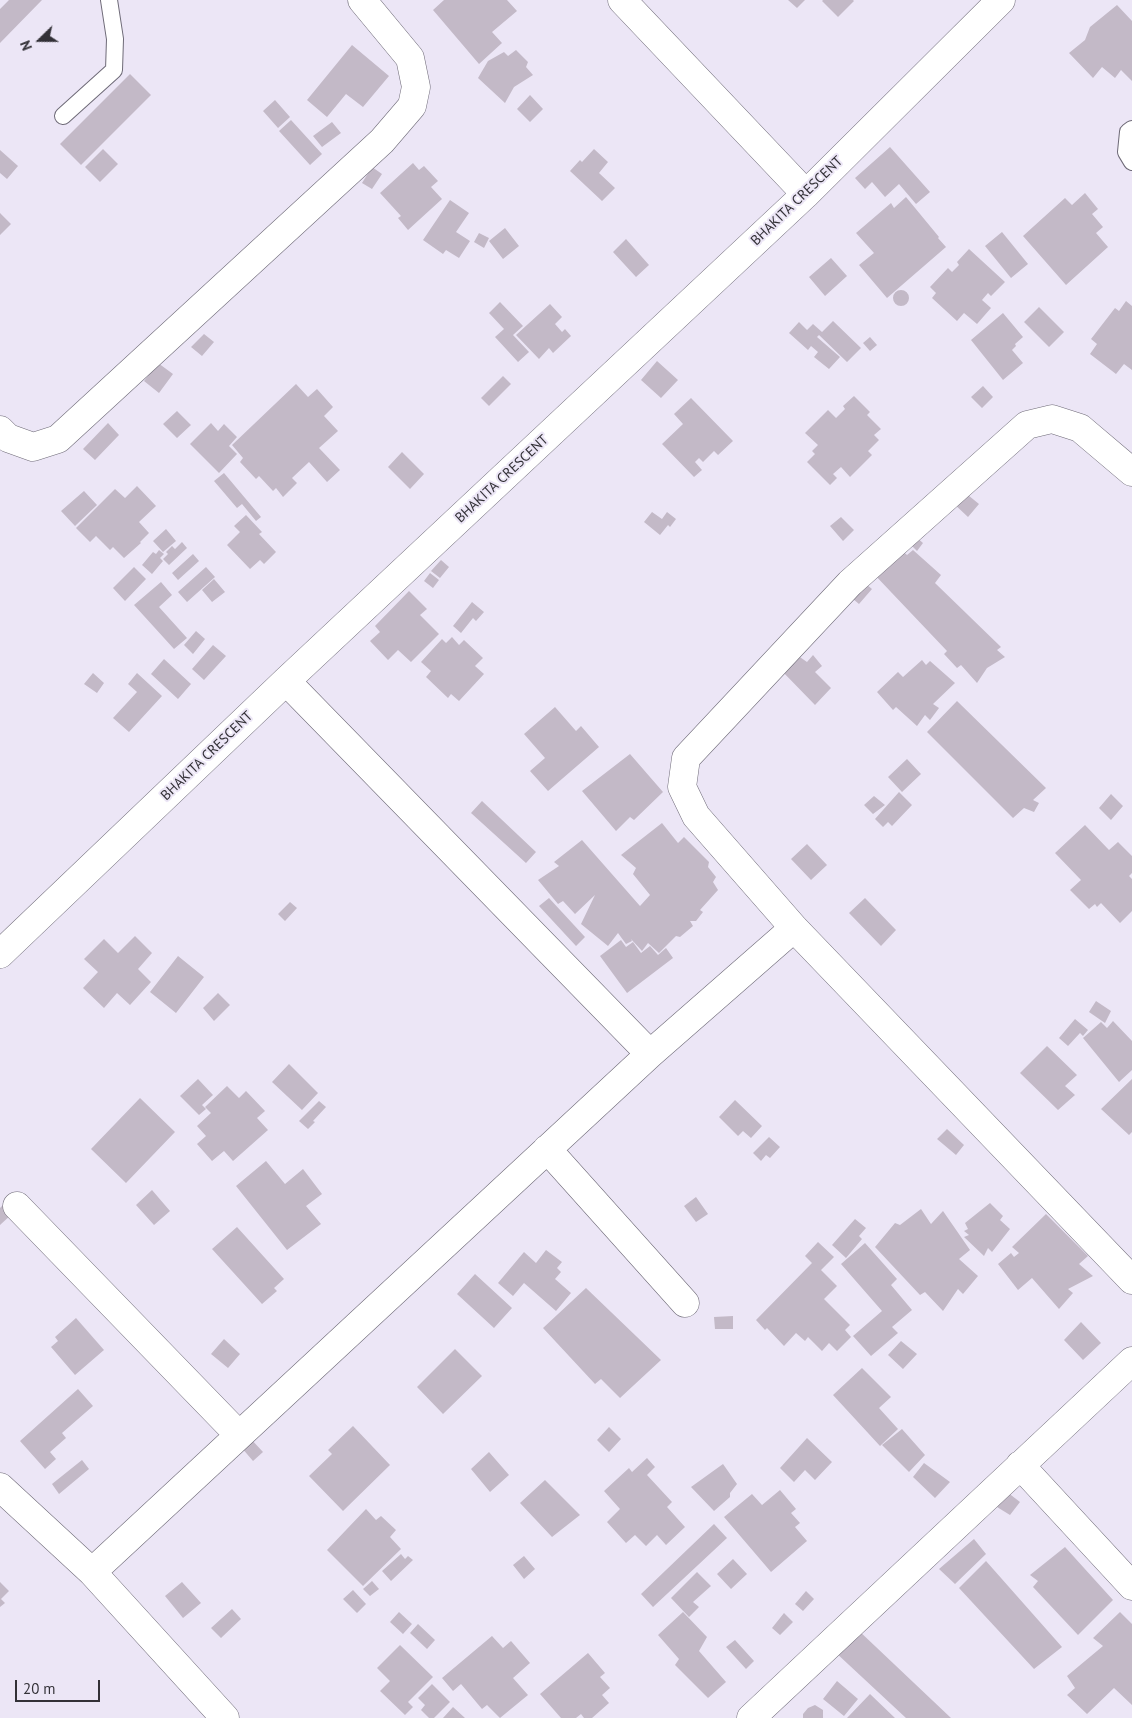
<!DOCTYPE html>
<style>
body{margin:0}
#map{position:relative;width:1132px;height:1718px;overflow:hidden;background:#ece6f6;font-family:"PT Sans",sans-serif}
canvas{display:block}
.north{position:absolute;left:15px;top:15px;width:50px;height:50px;-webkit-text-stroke:4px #ece6f6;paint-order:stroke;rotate:248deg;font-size:14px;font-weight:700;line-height:20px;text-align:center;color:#333137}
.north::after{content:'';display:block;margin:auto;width:18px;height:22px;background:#333137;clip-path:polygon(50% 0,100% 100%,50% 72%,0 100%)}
.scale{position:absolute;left:15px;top:1680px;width:85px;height:22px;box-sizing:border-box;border:2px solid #333137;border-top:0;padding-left:6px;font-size:15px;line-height:18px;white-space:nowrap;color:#333137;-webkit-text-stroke:4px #ece6f6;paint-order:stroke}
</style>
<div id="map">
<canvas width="1132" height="1718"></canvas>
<div class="north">N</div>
<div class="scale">20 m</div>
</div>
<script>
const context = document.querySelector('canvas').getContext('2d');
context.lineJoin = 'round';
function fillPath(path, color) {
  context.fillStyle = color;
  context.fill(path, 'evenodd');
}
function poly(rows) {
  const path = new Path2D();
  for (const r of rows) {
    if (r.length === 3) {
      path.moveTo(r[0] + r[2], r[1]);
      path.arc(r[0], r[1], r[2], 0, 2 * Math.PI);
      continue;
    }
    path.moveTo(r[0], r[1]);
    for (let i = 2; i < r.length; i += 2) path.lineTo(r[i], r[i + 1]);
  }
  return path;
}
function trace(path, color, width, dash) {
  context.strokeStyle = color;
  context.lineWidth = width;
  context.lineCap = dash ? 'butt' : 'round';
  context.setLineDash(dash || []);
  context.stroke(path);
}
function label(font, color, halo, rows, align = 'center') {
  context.font = font + ' "PT Sans",sans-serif';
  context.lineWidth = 4;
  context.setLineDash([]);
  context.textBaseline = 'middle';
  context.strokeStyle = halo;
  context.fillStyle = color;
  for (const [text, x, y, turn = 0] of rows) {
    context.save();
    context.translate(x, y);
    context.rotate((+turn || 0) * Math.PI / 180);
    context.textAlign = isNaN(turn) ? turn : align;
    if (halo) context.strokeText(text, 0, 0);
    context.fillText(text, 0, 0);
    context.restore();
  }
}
fillPath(poly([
 [9,0,42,0,0,43,0,9],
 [444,0,507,0,517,11,492,32,502,43,479,64,433,10],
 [788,0,805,0,797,8],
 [823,0,853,0,854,1,838,17,822,1],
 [1117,5,1132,21,1132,81,1121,70,1115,78,1102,67,1093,78,1069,53,1085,40,1090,27],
 [352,45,389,76,363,107,346,94,327,117,307,100],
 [516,50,528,62,526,67,533,75,514,87,505,103,478,78,488,61,504,52,508,56],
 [130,74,151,95,81,165,60,144],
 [530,95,543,109,530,122,517,109],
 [275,100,290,117,278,128,263,111],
 [291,120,322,154,310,165,279,131],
 [332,122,341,133,322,147,313,136],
 [890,147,930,192,916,204,899,184,885,197,872,182,865,189,855,178],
 [103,149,118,164,100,182,85,167],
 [594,149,608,162,599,173,615,188,602,201,570,171,580,160,582,162],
 [0,150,18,166,7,179,0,173],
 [413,163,419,170,424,166,438,181,431,187,442,199,408,230,398,218,401,216,380,193],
 [372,167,382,174,372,189,362,183],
 [1085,193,1098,209,1092,214,1103,227,1096,233,1108,247,1066,285,1023,236,1065,198,1072,205],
 [906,197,939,237,938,238,946,247,887,298,859,265,874,253,856,233,891,203,894,208],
 [450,200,469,213,456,232,470,241,459,258,446,250,443,254,423,240],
 [0,213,11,224,0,235],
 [505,228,519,246,503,259,489,241],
 [1002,232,1028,264,1011,278,985,246],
 [479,233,489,238,484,248,474,242],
 [626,239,649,265,636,277,613,252],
 [969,249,1005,282,991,296,988,293,982,300,991,308,977,324,964,313,957,321,932,298,936,293,930,287,948,268,952,272,959,265,957,262],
 [831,258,847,276,825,296,809,277],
 [901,298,8],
 [1126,301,1132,306,1132,370,1124,364,1116,374,1090,354,1097,344,1091,339,1115,308,1119,311],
 [500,302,523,326,513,335,529,352,518,362,495,337,504,329,489,313],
 [550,304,562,317,555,324,562,332,565,329,571,336,553,353,549,348,539,359,516,335],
 [1039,307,1064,332,1049,347,1024,322],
 [1003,313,1023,337,1015,344,1016,346,1012,350,1023,363,1003,380,971,340],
 [833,321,861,348,847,362,819,335,817,337,840,357,829,369,814,357,818,352,811,346,808,350,789,333,799,322,807,330,813,324,822,332],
 [204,334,214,342,202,356,191,347],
 [870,337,877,345,870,351,863,343],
 [657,361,678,380,661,398,641,380],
 [158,363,173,374,159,393,144,381],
 [503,376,511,384,489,406,481,398],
 [296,384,308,397,317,389,333,407,324,416,338,431,319,448,340,470,327,482,309,462,292,478,297,483,283,497,276,488,273,491,259,476,256,479,240,462,243,458,232,445],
 [983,386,993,397,982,408,971,397],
 [854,396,870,412,867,415,881,429,874,435,879,440,868,451,872,455,850,477,841,467,833,474,837,478,830,485,807,462,815,454,812,451,818,445,805,433,828,410,836,418,845,409,843,406],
 [691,398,733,441,718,455,714,451,703,462,699,458,695,462,702,470,694,477,662,444,683,424,674,414],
 [177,411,191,425,177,438,163,424],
 [108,423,119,435,95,460,83,449],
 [211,423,218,431,224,424,237,437,229,446,237,454,219,473,190,444],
 [402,452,424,474,410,489,388,467],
 [224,473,261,517,256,521,242,504,237,508,214,481],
 [137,486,156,506,139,522,149,533,140,542,141,543,124,558,113,547,110,550,96,536,90,542,76,528,115,489,125,498],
 [84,491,97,505,75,526,61,511],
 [963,491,979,504,968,517,952,502],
 [652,512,662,519,667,512,676,519,670,527,668,525,660,535,644,522],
 [246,515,262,532,259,534,276,552,264,564,260,560,250,569,227,545,240,532,234,526],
 [841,517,854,530,843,541,830,526],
 [166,529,176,541,163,552,153,541],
 [915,536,923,543,917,551,909,543],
 [182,542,187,548,169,565,163,559,168,554,166,552,172,546,175,549],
 [898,547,907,555,913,550,941,575,935,583,1001,647,997,650,1005,657,987,668,977,683,961,665,957,668,944,654,947,651,872,572],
 [159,550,164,554,160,558,163,561,152,574,142,565,153,552,156,554],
 [193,554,199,561,178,580,172,573],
 [441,560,449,567,440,578,431,571],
 [134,567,146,579,125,601,113,588],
 [206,567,215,577,187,602,178,592],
 [430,573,439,580,433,588,424,581],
 [214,579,225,592,212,602,202,590],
 [860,579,872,589,859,604,847,594],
 [161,582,172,595,159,607,187,638,174,649,134,605],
 [409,591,427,609,420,615,439,634,411,662,398,650,388,660,370,641,380,632,375,626],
 [472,602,484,612,476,621,473,618,461,633,453,626],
 [196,631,205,639,193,654,184,645],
 [452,637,459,645,464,640,483,658,475,666,484,674,459,701,451,694,448,698,426,677,431,671,421,662,442,639,446,643],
 [213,645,226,656,204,680,192,669],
 [794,653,807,662,813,655,822,666,815,672,831,688,815,705,780,669],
 [164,659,191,684,178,699,151,674],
 [922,660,926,665,930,661,955,683,933,704,939,708,930,720,925,715,917,726,896,707,893,710,877,692,898,672,903,677],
 [93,673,104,683,97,693,84,684],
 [137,673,162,696,129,732,113,718,137,692,128,684],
 [957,701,1046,788,1033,800,1039,803,1034,812,1024,808,1013,818,927,732],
 [555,707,576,731,581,726,599,747,548,791,530,771,545,758,524,734],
 [630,754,663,792,634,820,630,817,616,831,582,791],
 [907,759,921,774,902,792,888,777],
 [899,792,912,805,892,826,888,822,883,827,875,819],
 [1111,794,1123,806,1111,820,1099,808],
 [874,796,885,805,873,814,864,805],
 [482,801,536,852,526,863,471,813],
 [662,823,678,843,684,837,709,862,708,867,716,877,713,882,718,890,700,910,703,912,696,921,690,921,693,926,680,937,676,936,659,953,648,943,642,951,631,939,632,941,626,944,618,933,608,946,581,924,595,895,575,914,563,901,558,904,538,880,559,866,554,862,582,840,640,906,650,895,633,874,636,868,621,855],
 [1085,825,1109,850,1118,842,1132,856,1132,873,1129,876,1132,879,1132,911,1120,923,1101,903,1097,907,1095,904,1089,909,1070,890,1081,880,1055,853],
 [807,844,827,865,811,880,791,859],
 [549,898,585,937,576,946,539,906],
 [865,898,896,930,881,946,849,913],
 [290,902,297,908,285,921,278,914],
 [135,936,152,953,138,969,151,982,130,1005,117,993,104,1008,83,988,98,972,84,959,104,939,118,953],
 [621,940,626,947,633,942,641,953,650,946,658,955,666,948,673,958,627,993,600,956],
 [178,956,204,977,176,1013,150,992],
 [218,993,230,1005,214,1021,203,1008],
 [1096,1001,1111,1011,1105,1023,1089,1012],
 [1075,1019,1088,1030,1083,1036,1080,1033,1068,1046,1059,1038],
 [1113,1021,1132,1041,1132,1070,1119,1082,1083,1038,1101,1022,1107,1028],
 [1047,1046,1077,1075,1065,1086,1075,1095,1058,1110,1020,1073],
 [289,1064,318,1093,302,1110,272,1082],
 [198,1079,213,1095,202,1105,206,1109,199,1115,180,1096],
 [1132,1079,1132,1132,1129,1135,1101,1109],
 [227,1086,239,1098,246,1091,265,1111,257,1118,268,1130,233,1161,224,1151,212,1161,197,1144,206,1136,197,1126,211,1113,205,1107],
 [140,1098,175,1132,126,1183,91,1149],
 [735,1100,762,1126,751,1138,743,1131,738,1136,719,1117],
 [319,1101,326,1107,313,1121,315,1122,308,1129,299,1121],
 [947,1129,964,1145,956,1155,937,1139],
 [769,1137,780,1147,770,1158,766,1155,761,1161,753,1153],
 [266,1161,285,1184,303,1169,322,1194,306,1206,321,1224,287,1250,236,1186],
 [152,1190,170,1211,154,1225,136,1205],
 [696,1197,708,1214,696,1222,684,1206],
 [990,1203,1003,1216,1000,1220,1010,1229,992,1252,988,1248,984,1256,964,1237,969,1235,964,1231,968,1229,965,1223],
 [4,1204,12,1214,0,1225,0,1208],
 [921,1209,931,1224,943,1211,970,1250,959,1259,978,1276,963,1294,958,1289,943,1311,925,1292,920,1295,875,1247,895,1223,900,1225],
 [1046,1214,1088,1256,1079,1264,1093,1276,1068,1289,1073,1293,1059,1309,1032,1278,1018,1290,998,1264,1011,1253,1014,1257,1019,1253,1012,1247],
 [855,1219,866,1228,859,1236,862,1239,846,1258,832,1245],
 [237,1227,284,1279,274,1288,277,1291,262,1304,212,1249],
 [818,1242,834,1257,821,1270,837,1286,824,1299,850,1325,845,1330,851,1337,837,1351,829,1343,822,1351,808,1337,805,1341,796,1333,784,1346,767,1328,765,1330,756,1320,812,1263,805,1256],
 [865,1243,897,1279,891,1285,912,1310,892,1327,898,1333,871,1356,853,1336,882,1311,841,1264],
 [546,1250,562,1262,557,1268,561,1272,555,1279,571,1293,556,1311,524,1283,513,1296,498,1283,524,1252,536,1263],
 [475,1274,512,1308,494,1328,457,1294],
 [586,1288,661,1360,620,1398,601,1379,595,1384,543,1328],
 [733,1316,733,1329,715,1329,714,1317],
 [76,1318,104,1350,75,1375,51,1347,58,1341,55,1337],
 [1081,1322,1101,1343,1083,1360,1064,1340],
 [224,1339,240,1354,228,1368,211,1354],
 [901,1341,917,1354,903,1369,888,1355],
 [455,1349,482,1376,443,1414,417,1387],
 [862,1368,891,1397,879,1408,898,1429,880,1446,833,1395],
 [78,1389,93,1406,62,1433,66,1438,50,1452,56,1459,45,1469,20,1441],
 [353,1426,390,1465,343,1511,309,1476,332,1454,328,1450],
 [609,1427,621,1439,609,1452,597,1440],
 [902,1429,925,1455,909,1472,882,1445],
 [250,1438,263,1452,253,1461,241,1447],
 [807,1438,832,1462,815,1480,805,1470,794,1482,780,1468],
 [489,1452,509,1475,490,1492,471,1469],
 [647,1458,655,1467,647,1475,672,1502,667,1507,685,1527,666,1545,657,1535,646,1546,635,1535,626,1543,607,1522,620,1509,604,1491,629,1468,632,1472],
 [82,1460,89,1469,59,1494,52,1484],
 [924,1463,950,1482,935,1498,913,1477],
 [723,1464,737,1484,730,1493,730,1497,714,1511,691,1487],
 [545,1480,580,1515,552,1537,520,1503],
 [780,1490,796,1509,791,1513,800,1523,795,1527,807,1541,771,1572,724,1517,752,1494,762,1505],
 [1007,1492,1020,1502,1010,1515,997,1507],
 [366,1509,376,1520,381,1516,396,1530,390,1537,401,1549,363,1586,327,1550],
 [714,1524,727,1538,653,1607,641,1594],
 [974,1539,986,1554,955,1584,939,1569],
 [1065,1547,1113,1600,1078,1635,1033,1587,1038,1581,1030,1575],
 [401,1554,405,1559,408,1556,413,1560,391,1581,382,1571],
 [524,1556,535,1569,524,1579,513,1565],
 [733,1559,747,1574,731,1589,717,1574],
 [986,1561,1062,1647,1034,1669,959,1588],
 [697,1572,711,1586,693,1602,699,1607,689,1617,671,1598],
 [372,1581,379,1589,370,1596,363,1589],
 [0,1582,9,1591,1,1599,5,1603,0,1607],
 [182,1582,201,1603,183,1618,165,1596],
 [353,1590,366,1604,357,1613,343,1599],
 [806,1591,814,1599,803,1611,795,1604],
 [232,1609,241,1619,221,1638,211,1628],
 [399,1612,412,1624,403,1634,390,1622],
 [683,1612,707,1637,699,1651,726,1682,708,1698,675,1665,679,1659,658,1635],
 [1120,1612,1132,1624,1132,1705,1114,1688,1087,1714,1067,1695,1075,1688,1067,1676,1103,1646,1093,1638],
 [784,1613,793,1622,780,1635,772,1628],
 [418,1624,435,1640,427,1649,410,1633],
 [857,1629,951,1718,906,1718,834,1651],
 [492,1636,503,1648,511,1641,530,1663,513,1678,528,1695,500,1718,487,1705,482,1709,461,1684,453,1691,442,1678],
 [735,1640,754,1661,746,1669,726,1647],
 [400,1645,433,1677,408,1702,413,1707,405,1715,380,1691,390,1681,377,1668],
 [588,1653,605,1673,600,1677,610,1688,602,1695,609,1703,592,1718,584,1718,581,1714,576,1718,561,1718,540,1694],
 [837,1681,858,1699,844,1716,823,1699],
 [432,1684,450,1702,434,1718,429,1718,421,1710,425,1705,418,1698],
 [870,1694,895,1718,847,1718],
 [815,1705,823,1710,823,1718,803,1718,803,1714,808,1708],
 [453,1707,465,1718,443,1718]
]), '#c3b9c7');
const service = poly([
 [63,116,114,70,115,39,109,0],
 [1132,129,1128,132,1126,152,1132,162]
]);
const minor = poly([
 [622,0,806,194],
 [0,430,8,438,33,447,58,439,382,141,412,106,416,87,410,58,362,0],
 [1132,472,1080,428,1052,419,1027,425,850,583,686,758,682,787,696,816,794,928,1132,1280],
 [286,681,650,1054],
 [0,954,286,681,806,194,1001,0],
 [547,1149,685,1303],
 [17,1206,239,1435],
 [1020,1465,1132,1586],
 [0,1487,92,1572],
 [225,1718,92,1572,650,1054,794,928],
 [751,1718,1132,1361]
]);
trace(service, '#6e6a77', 18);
trace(minor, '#6e6a77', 29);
trace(service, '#fff', 16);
trace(minor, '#fff', 28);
label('14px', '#333137', '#ece6f6', [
 ["BHAKITA CRESCENT",797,201,-44],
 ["BHAKITA CRESCENT",502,479,-43],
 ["BHAKITA CRESCENT",207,756,-44]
]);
</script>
